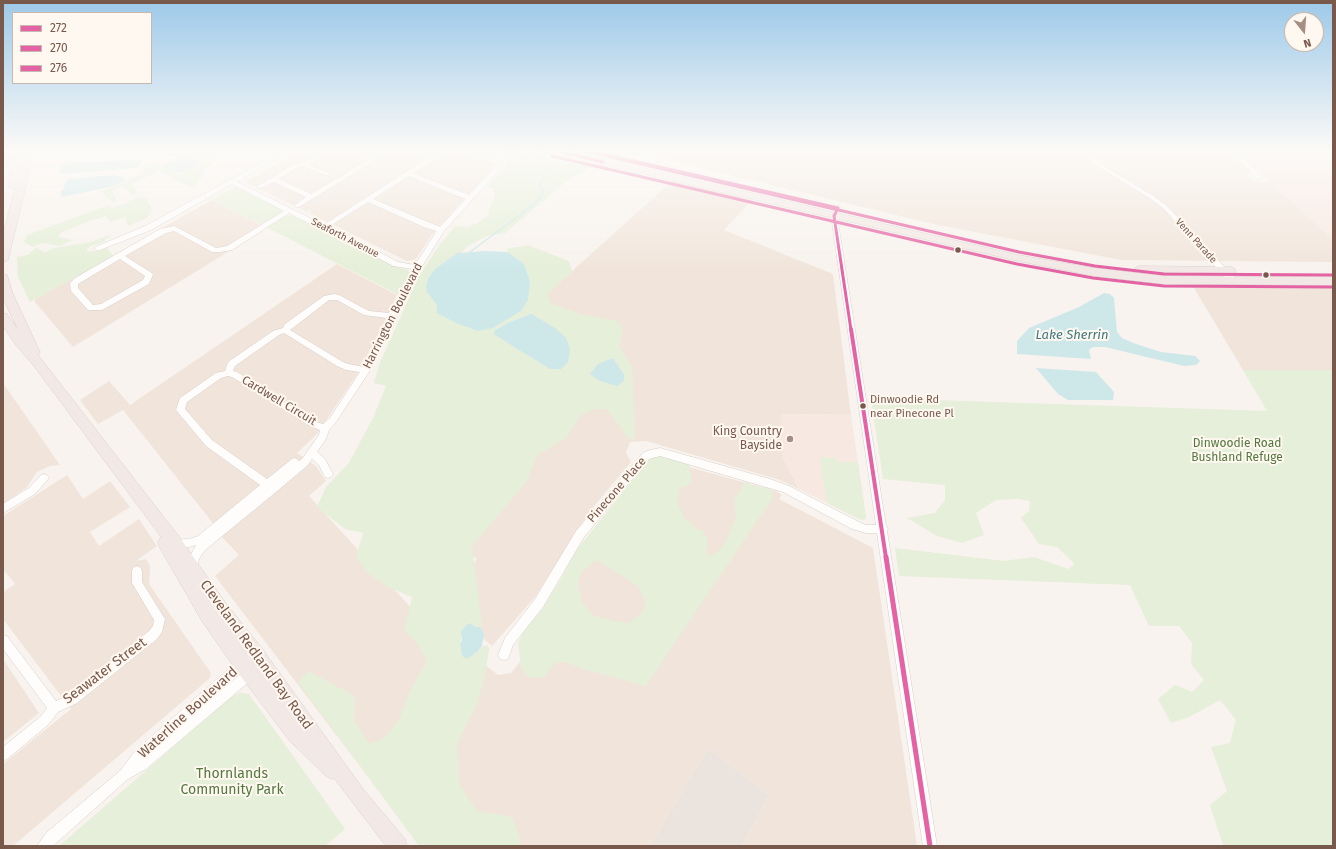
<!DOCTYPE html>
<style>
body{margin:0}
#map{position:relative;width:1336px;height:849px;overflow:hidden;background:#f8f3ee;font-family:"Fira Sans",sans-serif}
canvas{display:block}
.frame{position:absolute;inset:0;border:4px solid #78594c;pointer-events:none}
.legend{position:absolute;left:12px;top:12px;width:140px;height:72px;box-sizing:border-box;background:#fff8f0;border:1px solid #c9b8ae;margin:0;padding:5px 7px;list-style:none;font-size:12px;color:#78594c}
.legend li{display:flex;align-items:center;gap:8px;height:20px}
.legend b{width:20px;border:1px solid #c9b8ae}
.north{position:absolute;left:1284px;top:12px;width:40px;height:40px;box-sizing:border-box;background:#fff8f0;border:1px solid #c9b8ae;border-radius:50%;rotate:163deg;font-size:11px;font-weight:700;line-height:16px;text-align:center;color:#78594c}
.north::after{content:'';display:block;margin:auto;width:14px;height:18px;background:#a58f85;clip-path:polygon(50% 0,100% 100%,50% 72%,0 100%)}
</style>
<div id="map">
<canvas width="1336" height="849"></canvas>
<div class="frame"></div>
<ul class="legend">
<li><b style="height:5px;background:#e463a4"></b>272</li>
<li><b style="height:5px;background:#e463a4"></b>270</li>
<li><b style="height:5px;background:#e463a4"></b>276</li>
</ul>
<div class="north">N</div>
</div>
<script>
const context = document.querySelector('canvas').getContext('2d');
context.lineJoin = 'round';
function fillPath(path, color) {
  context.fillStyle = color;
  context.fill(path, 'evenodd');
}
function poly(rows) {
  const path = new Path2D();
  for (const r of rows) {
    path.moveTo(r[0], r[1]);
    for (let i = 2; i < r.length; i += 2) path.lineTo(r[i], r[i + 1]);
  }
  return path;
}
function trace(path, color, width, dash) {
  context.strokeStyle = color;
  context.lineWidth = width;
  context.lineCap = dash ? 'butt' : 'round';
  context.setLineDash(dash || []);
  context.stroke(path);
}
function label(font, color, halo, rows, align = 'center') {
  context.font = font + ' "Fira Sans",sans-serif';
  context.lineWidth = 4;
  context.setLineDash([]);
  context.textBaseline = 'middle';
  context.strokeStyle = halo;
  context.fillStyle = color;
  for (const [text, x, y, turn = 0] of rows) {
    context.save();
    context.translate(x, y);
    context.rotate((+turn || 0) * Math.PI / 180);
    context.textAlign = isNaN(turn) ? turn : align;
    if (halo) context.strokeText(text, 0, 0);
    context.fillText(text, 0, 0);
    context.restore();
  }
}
fillPath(poly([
 [310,150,503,150,486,161,494,164,495,166,432,235,416,259,407,261,309,213,312,211,309,210,307,212,246,182,248,180,284,160],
 [627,150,1227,150,1250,171,1248,176,1253,180,1261,183,1270,182,1333,239,1333,262,1121,260,933,224],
 [672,181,752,200,724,230,833,274,851,415,781,414,783,458,799,489,780,480,646,441,630,442,626,453,631,462,590,511,535,597,492,646,440,603,477,559,431,530,531,308],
 [212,200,267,228,73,347,35,302,35,299],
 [337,264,397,295,366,361,317,434,297,453,316,466,326,481,309,496,413,610,498,675,511,673,523,658,522,643,659,459,776,491,782,495,779,499,873,548,917,846,742,846,769,795,708,748,650,846,421,846,215,576,239,555,222,537,208,517,123,410,98,424,80,400,109,381,130,405],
 [1333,287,1333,370,1243,370,1194,288],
 [3,383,60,465,50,466,37,472,26,488,3,504],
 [67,475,83,499,110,481,130,507,90,532,99,546,139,519,157,546,136,561,146,559,150,566,149,584,211,673,210,678,13,846,3,846,3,764,71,709,3,619,3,592,15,584,3,569,3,516],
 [3,659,39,713,3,742]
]), '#f1e5db');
fillPath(poly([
 [1235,150,1333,150,1333,239,1270,182],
 [781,414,851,415,866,518,863,520,859,519,799,489,783,458,780,440]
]), '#f8e8e2');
fillPath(poly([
 [708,748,769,795,742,846,650,846]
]), '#ebe3de');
fillPath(poly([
 [524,150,541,154,552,160,562,162,596,165,572,177,505,233,487,236,468,246,461,253,457,253,435,269,433,298,437,305,438,313,456,323,530,281,524,264,508,252,507,249,528,245,569,261,572,271,547,294,550,303,584,315,615,320,623,328,619,347,632,366,635,439,629,439,607,409,595,409,581,415,567,437,536,456,528,480,472,546,482,625,480,627,476,627,473,625,462,635,460,644,471,655,477,652,483,646,488,645,489,649,485,675,478,701,457,744,459,784,477,811,512,817,522,846,419,846,298,682,308,671,355,696,354,720,369,744,385,738,399,719,411,689,427,661,416,641,404,631,412,597,388,587,369,574,356,557,363,533,345,529,317,507,326,487,349,463,373,418,386,386,374,383,379,365,418,278,436,250,455,226,467,227,478,223,490,214,488,212,495,196,493,189,487,186,502,172,509,160,519,151],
 [531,314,555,328,566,338,550,369,530,355,498,337,494,331,507,323],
 [613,358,624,375,624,381,617,386,600,381,590,374,598,364],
 [213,152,217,152,217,155,215,157,216,160,203,172,201,179,192,188,159,171,130,184,138,192,133,195,122,187,112,191,117,201,113,203,101,191,119,185,140,174,139,172,145,165,152,163,160,162,159,167,169,171,181,174,199,163,194,159,195,157,207,159],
 [236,187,282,209,281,214,262,225,212,200],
 [140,197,146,198,152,209,147,218,128,226,125,217,110,222,106,216,84,223,60,233,59,237,72,240,60,246,42,243,33,247,24,242,27,235,109,205,113,208],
 [290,215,324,228,326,231,396,267,408,270,410,274,399,295,266,227,285,216],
 [109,235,110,237,105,239,104,242,91,246,87,249,87,251,98,251,106,248,109,250,113,256,30,302,18,277,17,257,28,255,35,248,39,247,38,249,45,252,54,248,91,242],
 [1243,370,1333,370,1333,846,1223,846,1210,805,1227,791,1211,747,1230,743,1236,720,1220,700,1189,717,1171,723,1158,699,1175,685,1192,692,1204,680,1191,664,1192,643,1179,626,1149,626,1130,585,899,576,895,548,1004,561,1034,557,1068,569,1075,564,1057,547,1039,544,1021,518,1029,511,1030,501,1018,499,996,500,976,513,984,535,962,543,937,536,907,518,935,513,945,500,945,485,883,479,871,398,1267,411],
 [658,456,690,464,689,469,692,477,691,482,688,485,680,488,678,494,678,504,685,520,691,523,696,529,702,530,706,536,708,543,706,552,708,556,715,554,725,544,736,517,734,498,739,494,742,485,747,482,754,486,769,488,772,492,773,497,646,686,583,669,566,662,555,663,549,670,545,677,530,678,521,668,518,643,524,630,541,611,562,577,575,552,650,458],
 [597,560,639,587,646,603,641,614,628,623,612,621,604,618,594,616,582,602,578,582,581,573],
 [819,457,836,458,837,462,858,462,866,518,863,520,859,519,827,503],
 [240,693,249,694,345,829,325,846,59,846,232,696]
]), '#e6efd9');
fillPath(poly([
 [182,154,199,163,182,173,169,171,162,167],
 [142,159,143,160,137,168,60,174,60,171,63,165,68,163],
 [115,175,122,177,125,179,124,182,110,187,61,197,61,192,65,186,64,184,68,179],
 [485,251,508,252,524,264,530,281,528,300,521,311,493,328,478,331,456,323,437,313,437,305,427,292,426,287,428,279,435,269,457,253],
 [1104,293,1110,294,1114,298,1117,332,1122,338,1133,343,1161,352,1195,356,1200,361,1196,365,1184,366,1105,347,1093,347,1089,350,1091,359,1017,354,1017,341,1029,328,1079,307],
 [531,314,555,328,566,338,570,349,568,362,561,369,550,369,495,335,494,331,507,323],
 [613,358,624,375,624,381,617,386,600,381,590,374,598,364],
 [1036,368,1096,372,1114,392,1113,400,1068,400,1058,394],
 [469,623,476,627,480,627,484,634,482,646,477,652,468,658,464,658,462,654,460,644,462,640,461,631]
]), '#cee8ea');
trace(poly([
 [470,252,533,205,542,196,543,190,539,185,550,166,557,161]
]), '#cee8ea', 1.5);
const minor = poly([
 [288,150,298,150,280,157,237,182,320,223,325,224,440,150,459,150,497,160,508,150,515,150,501,162,502,164,499,170,444,231,416,276,402,306,395,316,394,324,369,372,336,422,329,430,326,439,317,452,325,459,333,474,331,477,328,478,325,477,319,465,312,459,308,465,276,492,204,551,199,559,196,570,192,572,188,570,187,567,189,558,196,545,189,547,175,547,171,546,170,543,171,540,189,539,198,536,260,485,206,446,176,410,180,398,216,373,225,371,228,362,273,331,283,328,285,324,324,296,334,294,339,295,369,311,389,313,394,305,412,269,393,266,324,228,316,227,289,213,232,250,220,252,212,252,174,231,166,233,125,256,152,273,153,275,149,284,102,310,88,310,71,291,70,283,75,278,160,229,174,226,216,248,227,246,284,211,232,184,151,230,100,250,97,250,93,248,145,226,276,155,288,150],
 [448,151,495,163,496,164,494,168,469,195,413,173,448,151],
 [409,176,452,194,466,199,440,227,373,199,409,176],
 [368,202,426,228,437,231,415,265,398,262,330,226,368,202],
 [120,259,145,276,143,280,101,304,93,305,78,288,78,284,120,259],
 [329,300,337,300,364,315,387,318,386,324,364,367,348,364,343,362,290,330,329,300],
 [284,333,337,366,346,370,360,372,330,418,323,424,316,422,237,372,233,371,235,366,279,335,284,333],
 [228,376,232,377,310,426,320,430,319,435,302,459,299,461,295,458,292,459,267,479,212,440,185,409,187,402,221,378,228,376],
 [328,150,336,150,309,165,329,173,329,175,325,175,303,166,296,168,279,179,311,194,373,157,361,150,369,150,378,154,384,150,392,150,299,207,295,207,294,206,306,197,274,182,261,188,257,188,256,187,292,165,308,161,328,150],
 [539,150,551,150,566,155,563,157,539,150],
 [616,150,622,150,613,165,609,165,608,164,616,150],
 [1076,150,1083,150,1104,166,1152,195,1167,206,1235,278,1235,282,1229,282,1163,208,1148,197,1100,168,1076,150],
 [1228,150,1235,150,1253,167,1261,178,1260,179,1256,179,1249,169,1228,150],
 [838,206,841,208,837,216,886,526,888,529,887,531,937,846,923,846,877,533,866,533,852,529,783,492,660,456,649,459,584,537,543,607,513,645,508,659,504,660,500,659,498,655,505,638,535,599,576,531,643,453,650,450,660,448,770,479,789,486,859,522,866,525,876,525,831,216,836,207,838,206],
 [44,474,47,475,49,478,35,494,3,513,3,504,29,488,41,475,44,474],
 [137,566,141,568,142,571,142,582,165,619,162,632,157,639,77,703,58,712,49,724,7,759,3,761,3,747,41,716,47,708,3,649,3,635,7,636,56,701,69,695,149,631,153,626,154,620,132,583,132,571,133,568,137,566],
 [245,656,249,658,251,662,249,666,222,690,248,668,252,666,256,668,258,672,256,676,146,769,128,779,53,846,37,846,46,833,121,770,134,752,241,658,245,656]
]);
const highway = poly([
 [5,150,14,150,13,154,20,170,21,150,31,150,30,169,8,260,3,263,3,235,15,188,10,188,8,186,11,171,3,154,5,150],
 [549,150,566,150,1018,255,1094,268,1164,276,1333,277,1333,285,1164,284,1094,276,1018,261,553,153,549,150],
 [1140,266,1231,267,1235,269,1236,271,1235,273,1231,275,1136,271,1135,269,1136,267,1140,266],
 [3,274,7,275,8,278,12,292,40,352,38,355,180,538,227,605,261,647,363,789,405,839,407,846,386,846,334,778,332,779,326,776,289,740,236,670,202,621,160,548,158,543,160,538,162,538,34,366,16,345,3,326,3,313,7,314,18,330,3,298,3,274],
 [232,636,249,659,265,681,248,658,232,636]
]);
trace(minor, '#d7cfca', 1);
trace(highway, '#dad0cb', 1);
fillPath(minor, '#fefdfc');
fillPath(highway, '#f2e9e6');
trace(poly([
 [554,150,603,162],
 [586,150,838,208,834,216,851,330]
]), '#e463a4', 3);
trace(poly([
 [851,329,886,558]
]), '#e463a4', 4);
trace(poly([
 [886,557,930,846]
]), '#e463a4', 5);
trace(poly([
 [552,156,1017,264,1093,278,1164,286,1333,287]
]), '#e463a4', 3);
trace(poly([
 [581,150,1019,252,1095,266,1164,274,1333,275]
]), '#e463a4', 3);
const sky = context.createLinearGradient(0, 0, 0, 269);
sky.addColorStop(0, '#9dc9e9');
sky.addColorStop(0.56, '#fcfaf7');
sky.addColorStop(1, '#fcfaf700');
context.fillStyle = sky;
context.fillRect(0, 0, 1336, 269);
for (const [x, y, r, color] of [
 [958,250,3.5,"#78594c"],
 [1266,275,3.5,"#78594c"],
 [863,406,3.5,"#78594c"],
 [790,439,4,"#a58f85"]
]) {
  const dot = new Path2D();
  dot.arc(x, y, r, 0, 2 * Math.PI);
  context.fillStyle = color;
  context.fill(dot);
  trace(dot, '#fff8f0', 1.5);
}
label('10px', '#78594c', '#fff8f0', [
 ["Seaforth Avenue",345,238,27],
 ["Venn Parade",1196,241,48]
]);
label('11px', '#78594c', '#fff8f0', [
 ["Dinwoodie Rd",870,400],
 ["near Pinecone Pl",870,414]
], 'left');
label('12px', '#78594c', '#fff8f0', [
 ["Harrington Boulevard",393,316,-63],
 ["Cardwell Circuit",279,401,31],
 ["Pinecone Place",617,490,-49]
]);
label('12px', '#78594c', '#fff8f0', [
 ["King Country",782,432],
 ["Bayside",782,446]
], 'right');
label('12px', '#547940', '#fff8f0', [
 ["Dinwoodie Road",1237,444],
 ["Bushland Refuge",1237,458]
]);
label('italic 13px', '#3e777e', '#fff8f0', [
 ["Lake Sherrin",1072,335]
]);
label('14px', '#78594c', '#fff8f0', [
 ["Cleveland Redland Bay Road",256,655,54],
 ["Seawater Street",105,671,-37],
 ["Waterline Boulevard",188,713,-42]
]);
label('14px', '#547940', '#fff8f0', [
 ["Thornlands",232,774],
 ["Community Park",232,790]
]);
</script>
